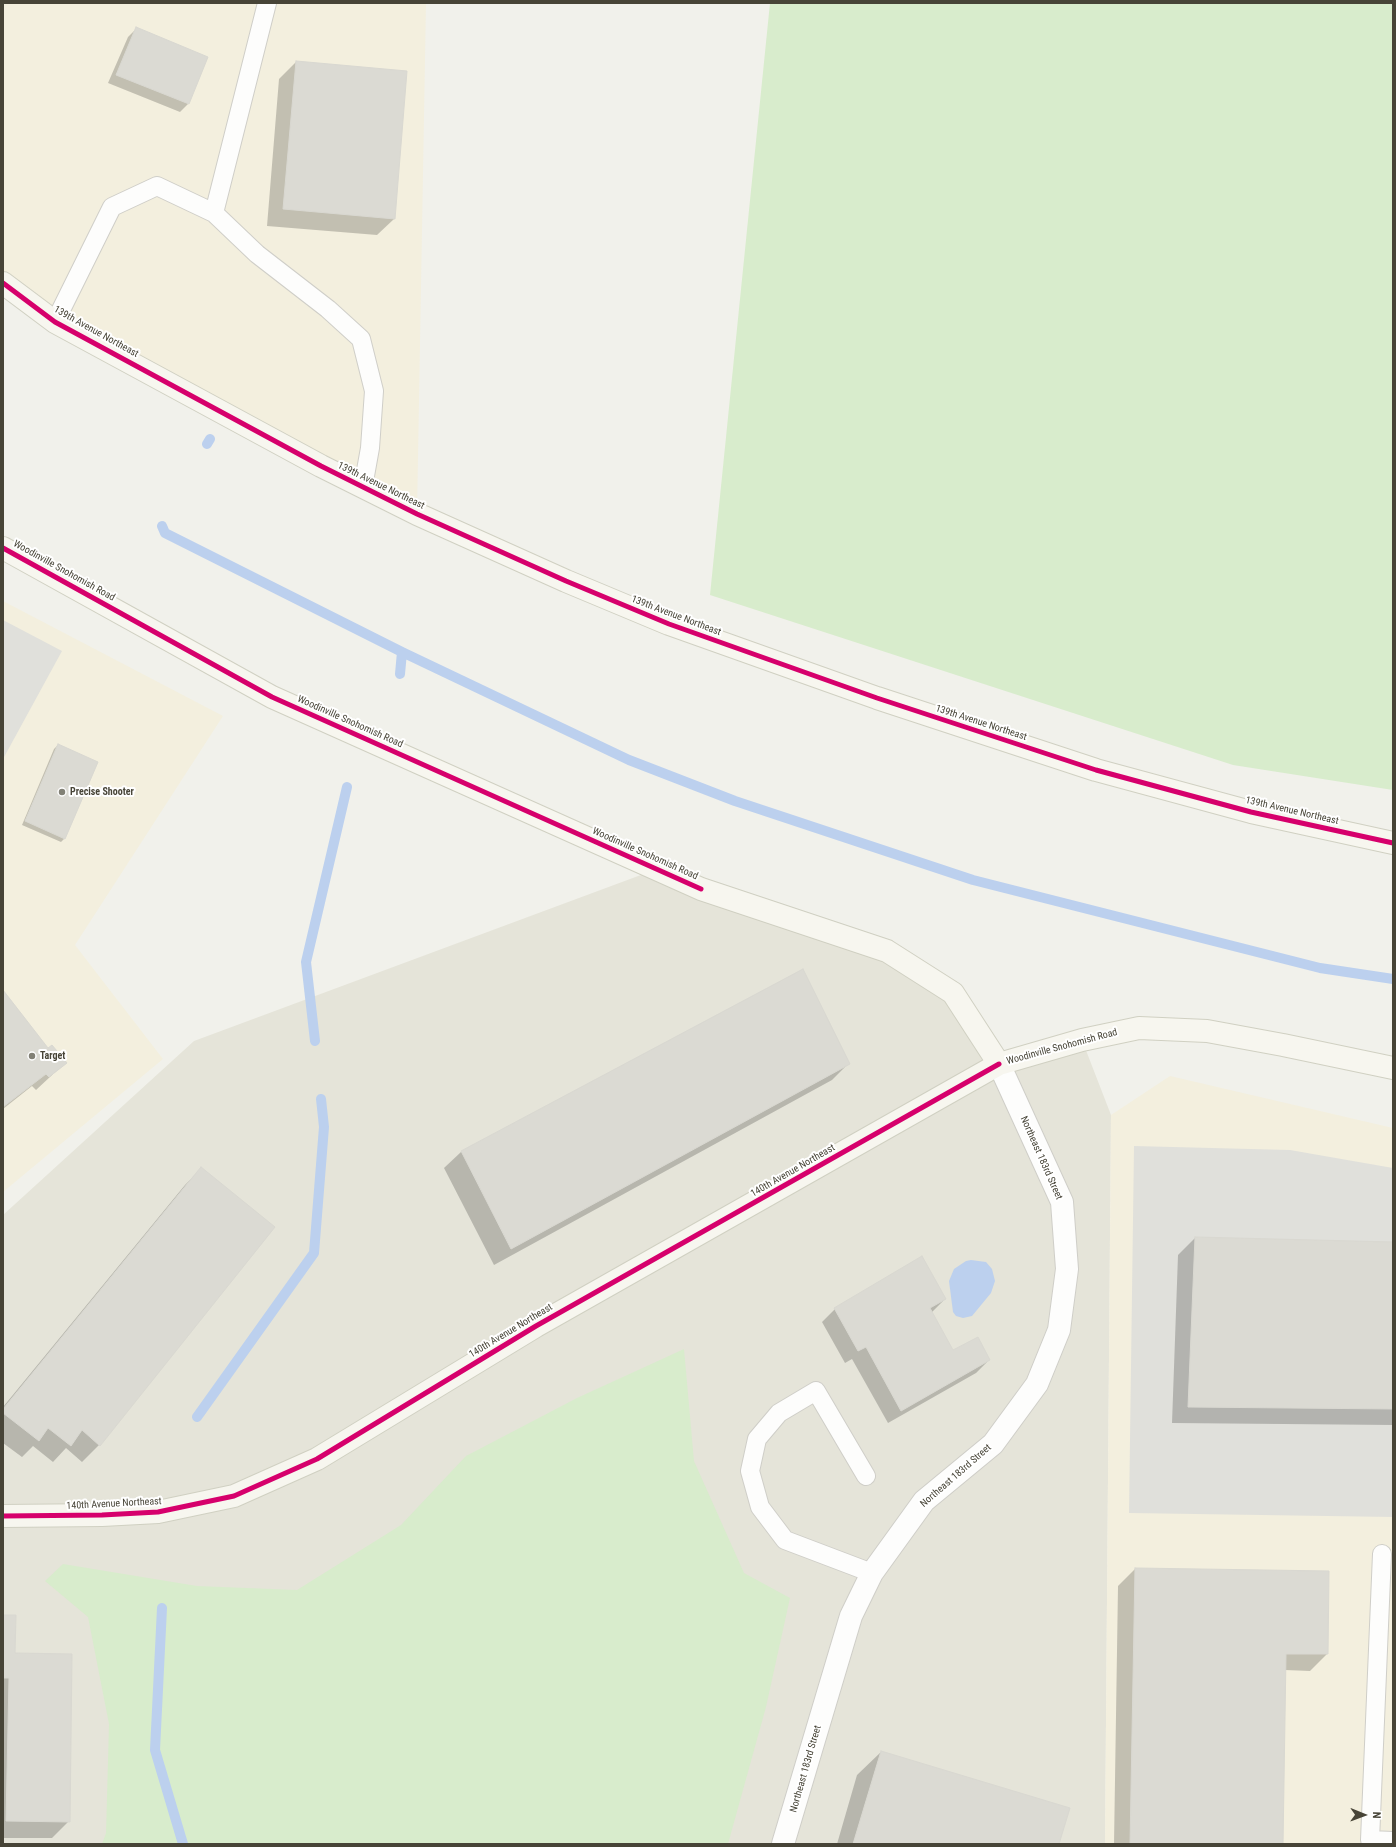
<!DOCTYPE html>
<style>
body{margin:0}
#map{position:relative;width:1396px;height:1847px;overflow:hidden;background:#f1f1eb;font-family:"Roboto Condensed",sans-serif}
canvas{display:block}
.frame{position:absolute;inset:0;border:4px solid #474437;pointer-events:none}
.north{position:absolute;left:1344px;top:1795px;width:40px;height:40px;-webkit-text-stroke:3px #fff;paint-order:stroke;rotate:91deg;font-size:11px;font-weight:700;line-height:16px;text-align:center;color:#474437}
.north::after{content:'';display:block;margin:auto;width:14px;height:18px;background:#474437;clip-path:polygon(50% 0,100% 100%,50% 72%,0 100%)}
</style>
<div id="map">
<canvas width="1396" height="1847"></canvas>
<div class="frame"></div>
<div class="north">N</div>
</div>
<script>
const context = document.querySelector('canvas').getContext('2d');
context.lineJoin = 'round';
function fillPath(path, color) {
  context.fillStyle = color;
  context.fill(path, 'evenodd');
}
function poly(rows) {
  const path = new Path2D();
  for (const r of rows) {
    path.moveTo(r[0], r[1]);
    for (let i = 2; i < r.length; i += 2) path.lineTo(r[i], r[i + 1]);
  }
  return path;
}
function trace(path, color, width, dash) {
  context.strokeStyle = color;
  context.lineWidth = width;
  context.lineCap = dash ? 'butt' : 'round';
  context.setLineDash(dash || []);
  context.stroke(path);
}
function label(font, color, halo, rows, align = 'center') {
  context.font = font + ' "Roboto Condensed",sans-serif';
  context.lineWidth = 4;
  context.setLineDash([]);
  context.textBaseline = 'middle';
  context.strokeStyle = halo;
  context.fillStyle = color;
  for (const [text, x, y, turn = 0] of rows) {
    context.save();
    context.translate(x, y);
    context.rotate((+turn || 0) * Math.PI / 180);
    context.textAlign = isNaN(turn) ? turn : align;
    if (halo) context.strokeText(text, 0, 0);
    context.fillText(text, 0, 0);
    context.restore();
  }
}
fillPath(poly([
 [657,869,887,951,953,993,999,1064,1082,1040,1111,1115,1105,1844,3,1844,3,1215,194,1041]
]), '#e5e4d9');
fillPath(poly([
 [3,3,426,3,417,514,3,283],
 [3,601,223,716,75,945,163,1059,3,1192],
 [1170,1076,1393,1128,1393,1844,1105,1844,1111,1115]
]), '#f3efde');
fillPath(poly([
 [770,3,1393,3,1393,790,1233,765,710,595],
 [684,1349,694,1461,744,1573,790,1598,766,1707,728,1844,102,1844,106,1833,109,1724,88,1617,45,1581,63,1564,197,1586,297,1590,401,1525,466,1456,577,1398]
]), '#d8eccc');
fillPath(poly([
 [3,620,62,651,3,759],
 [1134,1146,1290,1150,1393,1168,1393,1517,1129,1513]
]), '#e0e0db');
fillPath(poly([
 [971,1260,986,1262,992,1269,995,1281,991,1293,972,1316,963,1318,956,1316,953,1312,949,1281,954,1269,966,1261]
]), '#bcd0ee');
fillPath(poly([
 [136,29,188,104,180,112,108,83,128,37],
 [296,62,394,219,377,235,267,226,279,79],
 [58,745,65,838,61,842,22,825,54,749],
 [802,970,849,1063,832,1080,494,1265,444,1168,461,1152],
 [3,992,48,1050,65,1063,36,1090,32,1086,3,1109],
 [201,1169,273,1227,99,1445,82,1462,66,1448,53,1462,33,1446,22,1457,3,1443,3,1407,185,1185],
 [1195,1238,1393,1243,1393,1425,1172,1423,1178,1255],
 [945,1299,931,1313,952,1352,989,1360,976,1373,888,1423,852,1359,845,1363,822,1322,835,1309],
 [1135,1569,1327,1654,1310,1671,1285,1670,1282,1844,1114,1844,1118,1586],
 [3,1616,69,1821,52,1838,3,1838],
 [881,1752,1058,1844,837,1844,857,1775]
]), '#0003');
trace(poly([
 [207,444,210,439],
 [162,526,165,533,402,652,400,674],
 [402,652,629,760,735,801,973,880,1320,968,1393,979],
 [315,1041,306,962,347,787],
 [197,1417,314,1253,324,1127,321,1099],
 [162,1608,155,1750,183,1844]
]), '#bcd0ee', 10);
const building = poly([
 [136,27,208,57,189,104,116,75,136,27],
 [296,61,407,71,395,219,283,209,296,61],
 [58,744,98,762,65,839,25,821,58,744],
 [803,969,850,1064,511,1249,461,1151,803,969],
 [3,990,48,1048,52,1045,67,1063,49,1077,46,1074,3,1107,3,990],
 [201,1167,275,1227,100,1446,82,1430,71,1446,48,1428,39,1441,3,1413,3,1409,201,1167],
 [1195,1237,1393,1242,1393,1409,1188,1407,1195,1237],
 [922,1256,946,1299,930,1308,953,1350,978,1337,990,1360,901,1411,866,1347,858,1351,834,1308,922,1256],
 [1135,1568,1329,1571,1328,1654,1286,1654,1283,1844,1130,1844,1135,1568],
 [3,1615,16,1615,15,1653,72,1654,70,1822,6,1821,9,1678,3,1678,3,1615],
 [881,1751,1070,1808,1059,1844,853,1844,881,1751]
]);
fillPath(building, '#dbdad3');
trace(building, '#d9d8d1', 1);
const lane = poly([
 [267,3,214,213,257,254,328,309,361,339,374,391,370,448,363,487],
 [55,322,112,207,157,186,214,213],
 [866,1476,816,1391,779,1413,757,1439,750,1471,760,1507,785,1540,872,1573],
 [1382,1554,1370,1840,1393,1841]
]);
const street = poly([
 [783,1844,851,1616,872,1573,924,1501,993,1444,1037,1384,1059,1330,1067,1269,1062,1202,999,1064]
]);
const secondary = poly([
 [3,283,55,322,321,466,417,514,566,581,669,624,877,698,1096,770,1251,812,1393,843],
 [3,548,272,697,701,889,887,951,953,993,999,1064],
 [3,1516,102,1515,158,1512,234,1496,317,1459,536,1326,999,1064,1082,1040,1139,1028,1207,1031,1283,1045,1393,1068]
]);
trace(lane, '#cfcec8', 20);
trace(street, '#cfcec8', 24);
trace(secondary, '#d0d0c2', 24);
trace(lane, '#fdfdfc', 18);
trace(street, '#fdfdfc', 22);
trace(secondary, '#f7f6ef', 22);
trace(poly([
 [3,283,55,322,321,466,417,514,566,581,669,624,877,698,1096,770,1251,812,1393,843],
 [3,548,272,697,701,889],
 [3,1516,102,1515,158,1512,234,1496,317,1459,536,1326,999,1064]
]), '#d6006c', 5);
for (const [x, y, r, color] of [
 [62,792,4,"#828176"],
 [32,1056,4,"#828176"]
]) {
  const dot = new Path2D();
  dot.arc(x, y, r, 0, 2 * Math.PI);
  context.fillStyle = color;
  context.fill(dot);
  trace(dot, '#fff', 1.5);
}
label('10px', '#474437', '#fff', [
 ["139th Avenue Northeast",96,332,29],
 ["139th Avenue Northeast",381,486,26],
 ["Woodinville Snohomish Road",64,571,29],
 ["139th Avenue Northeast",676,616,21],
 ["Woodinville Snohomish Road",350,722,24],
 ["139th Avenue Northeast",981,723,18],
 ["139th Avenue Northeast",1292,811,13],
 ["Woodinville Snohomish Road",645,854,24],
 ["Woodinville Snohomish Road",1062,1047,-15],
 ["Northeast 183rd Street",1041,1158,66],
 ["140th Avenue Northeast",793,1171,-30],
 ["140th Avenue Northeast",511,1331,-31],
 ["Northeast 183rd Street",956,1476,-41],
 ["140th Avenue Northeast",114,1504,-3],
 ["Northeast 183rd Street",806,1769,-74]
]);
label('bold 10px', '#474437', '#fff', [
 ["Precise Shooter",70,792],
 ["Target",40,1056]
], 'left');
</script>
